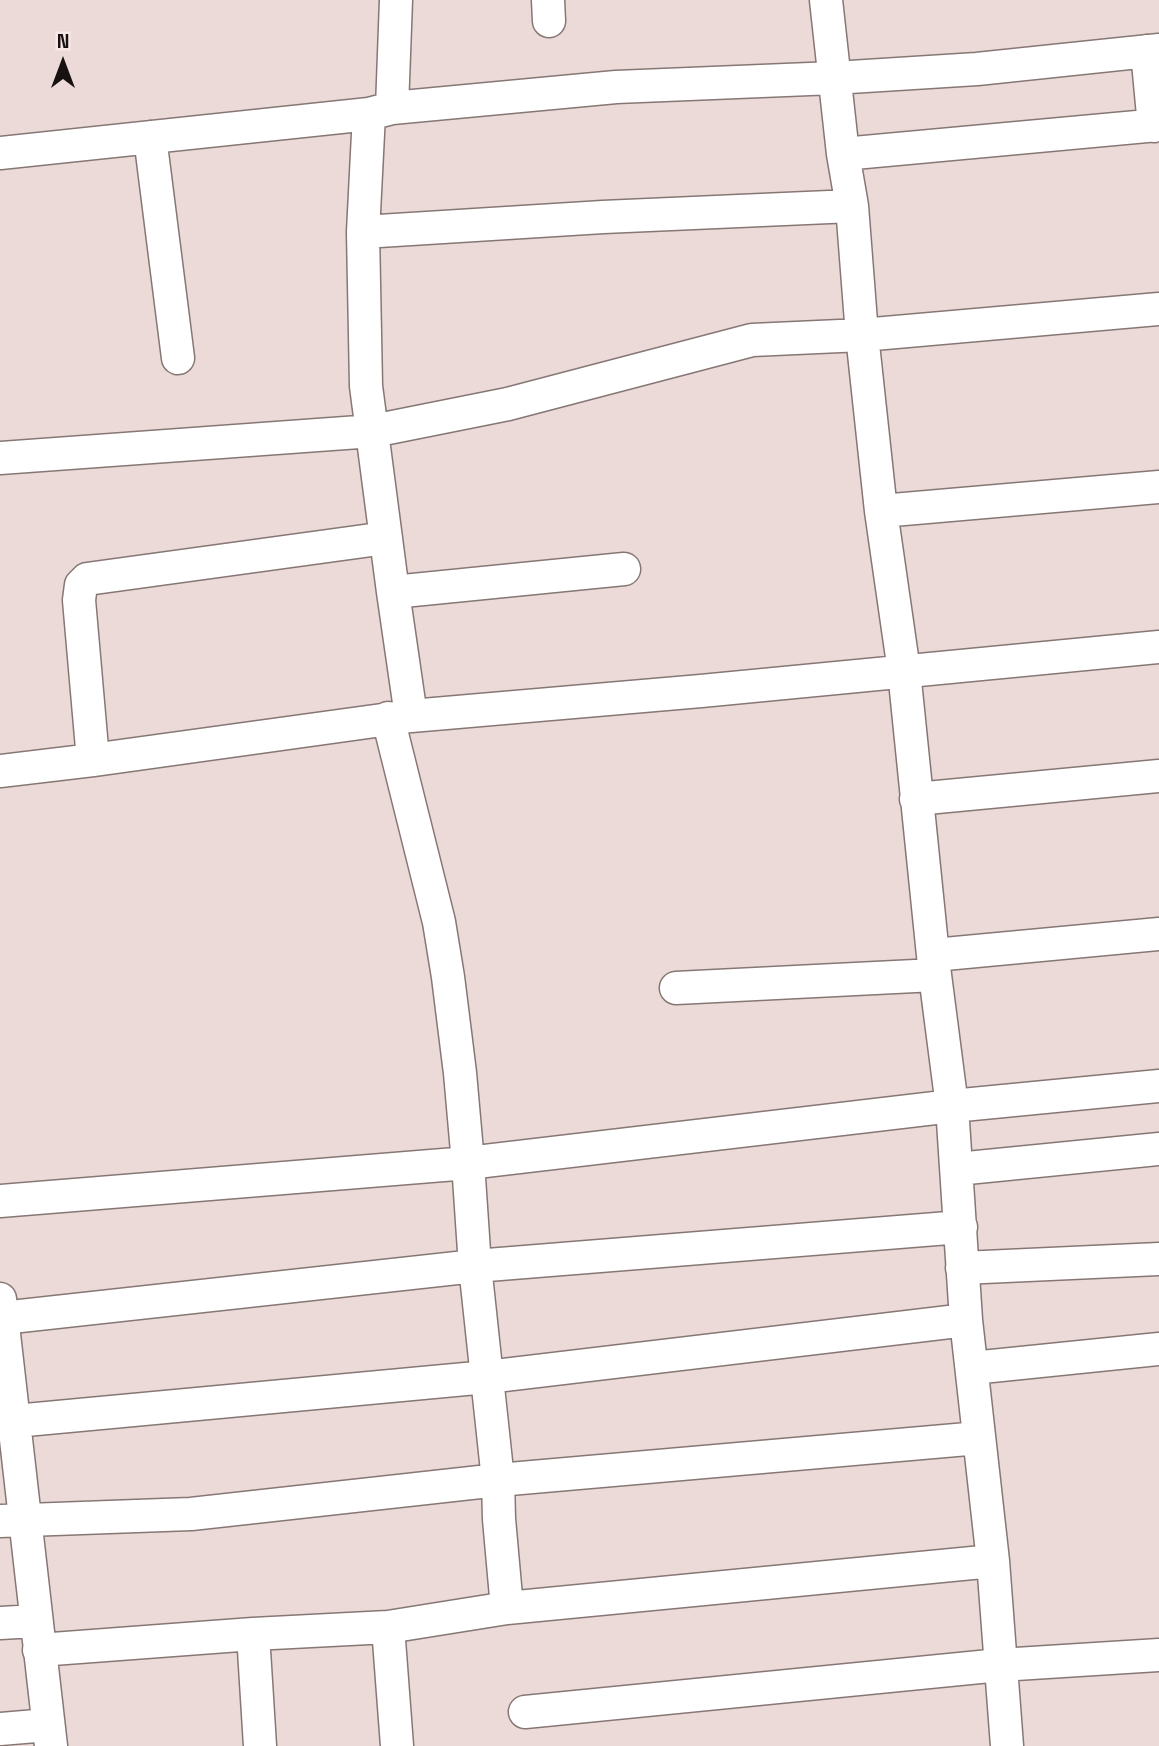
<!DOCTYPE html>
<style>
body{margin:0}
#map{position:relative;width:1159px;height:1746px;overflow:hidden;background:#ebdad7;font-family:"Space Grotesk",sans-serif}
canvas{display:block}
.north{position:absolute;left:28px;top:28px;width:70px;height:70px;-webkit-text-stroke:5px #f8e7e4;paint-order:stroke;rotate:0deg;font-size:19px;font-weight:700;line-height:28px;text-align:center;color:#171211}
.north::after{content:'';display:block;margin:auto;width:24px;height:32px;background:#171211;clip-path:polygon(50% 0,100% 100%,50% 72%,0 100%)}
</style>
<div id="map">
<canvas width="1159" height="1746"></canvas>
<div class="north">N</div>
</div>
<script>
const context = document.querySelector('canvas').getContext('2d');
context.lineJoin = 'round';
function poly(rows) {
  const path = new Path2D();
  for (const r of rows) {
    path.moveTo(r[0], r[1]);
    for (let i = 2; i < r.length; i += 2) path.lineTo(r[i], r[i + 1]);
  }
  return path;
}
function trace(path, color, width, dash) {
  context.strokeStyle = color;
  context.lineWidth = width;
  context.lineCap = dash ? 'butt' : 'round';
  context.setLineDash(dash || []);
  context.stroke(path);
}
const street = poly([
 [548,0,549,21],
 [826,0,843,154,852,206,862,335,881,511,904,671,935,975,952,1106,966,1320,993,1561,1007,1746],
 [1147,51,1154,126],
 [392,108,396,0],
 [369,114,363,232,366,386,393,592,411,716],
 [150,137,178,358],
 [0,153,369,114,392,108,616,87,834,78,977,69,1159,50],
 [843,154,1159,125],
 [363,232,603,217,852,206],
 [0,458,373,431,508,404,752,340,862,335,1159,309],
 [881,511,1159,487],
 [393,592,624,569],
 [388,718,439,922,448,977,460,1073,468,1163,475,1266,498,1480,499,1519,507,1608],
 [93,760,79,600,81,585,87,579,386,538],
 [0,771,93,760,411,716,701,691,1159,647],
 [916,799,1159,776],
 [934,955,1159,934],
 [676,988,935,975],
 [957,1169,1159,1149],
 [0,1201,468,1163,952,1106,1159,1086],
 [962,1268,1159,1259],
 [0,1299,51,1746],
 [2,1318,475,1266,961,1227],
 [972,1368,1159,1349],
 [15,1421,487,1377,966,1320],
 [0,1521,191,1514,498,1480,979,1438],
 [0,1623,36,1621],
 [388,1627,397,1746],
 [253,1634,260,1746],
 [39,1650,253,1634,388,1627,507,1608,993,1561],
 [525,1712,1000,1665,1159,1655],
 [0,1729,48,1725]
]);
trace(street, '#867775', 35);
trace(street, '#fff', 32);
</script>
